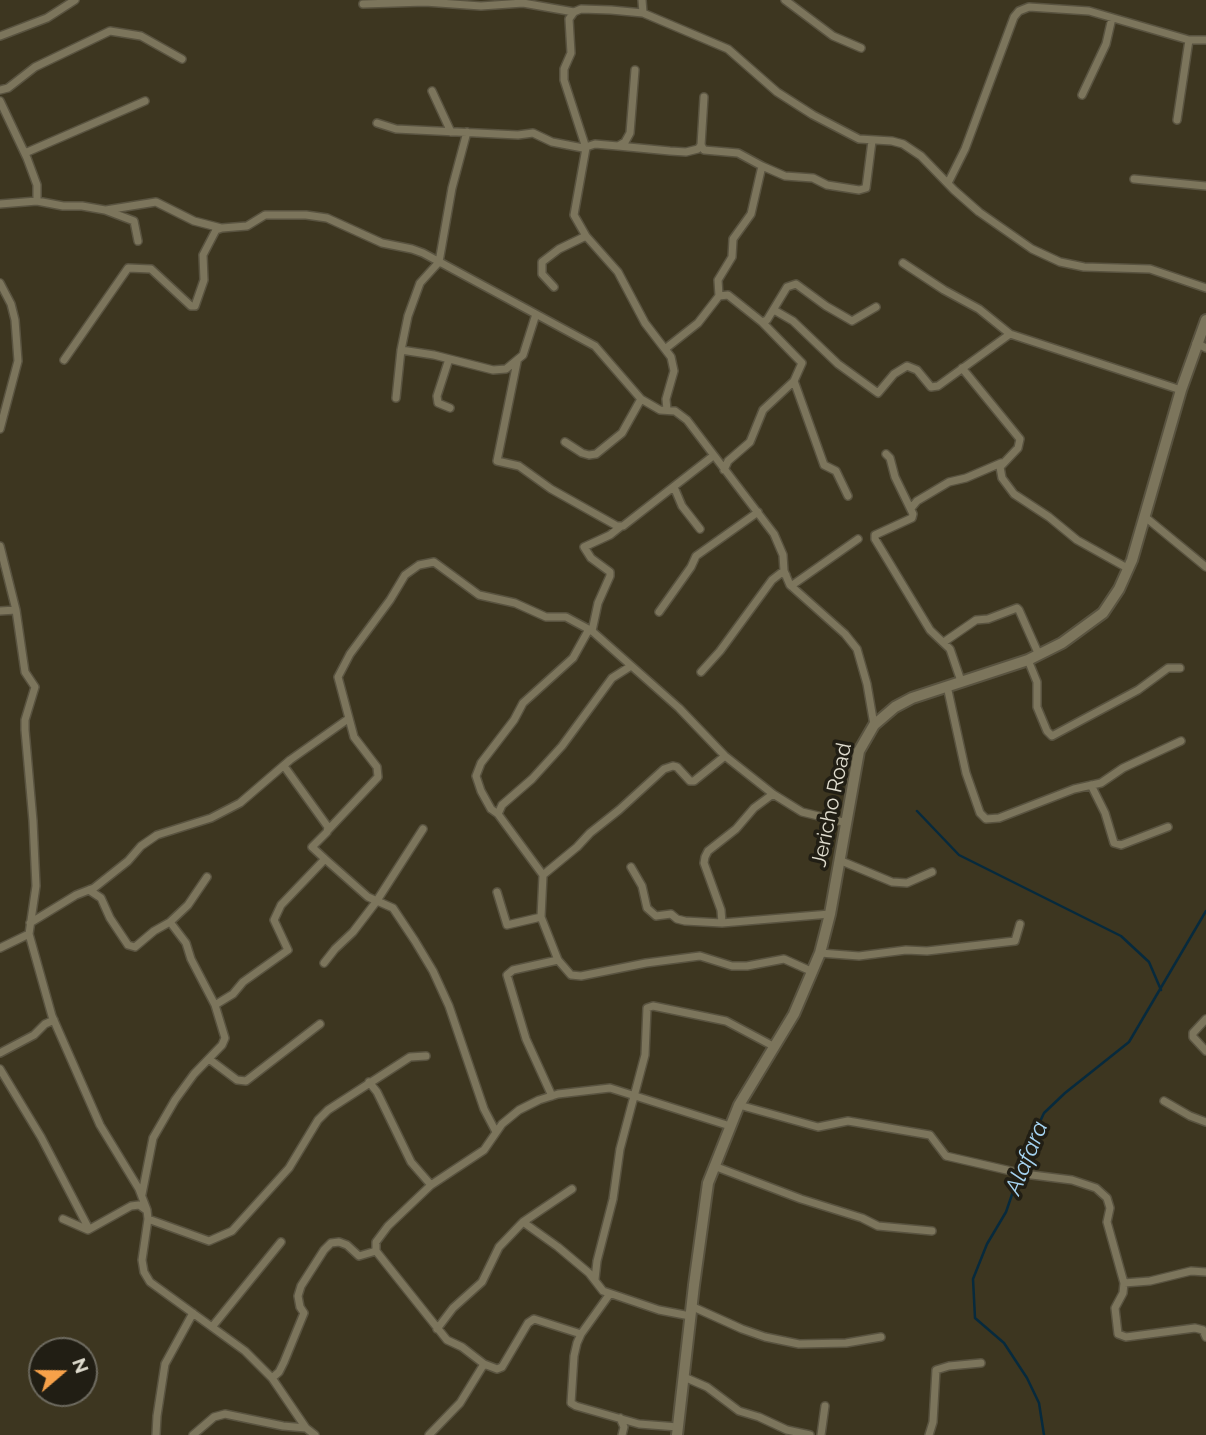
<!DOCTYPE html>
<style>
body{margin:0}
#map{position:relative;width:1206px;height:1435px;overflow:hidden;background:#3d3620;font-family:Raleway,sans-serif}
canvas{display:block}
.north{position:absolute;left:28px;top:1337px;width:70px;height:70px;box-sizing:border-box;background:#211e14;border:2px solid #6d6a5f;border-radius:50%;rotate:70deg;font-size:19px;font-weight:700;line-height:28px;text-align:center;color:#e0ddcf}
.north::after{content:'';display:block;margin:auto;width:24px;height:32px;background:#f7a149;clip-path:polygon(50% 0,100% 100%,50% 72%,0 100%)}
</style>
<div id="map">
<canvas width="1206" height="1435"></canvas>
<div class="north">N</div>
</div>
<script>
const context = document.querySelector('canvas').getContext('2d');
context.lineJoin = 'round';
function poly(rows) {
  const path = new Path2D();
  for (const r of rows) {
    path.moveTo(r[0], r[1]);
    for (let i = 2; i < r.length; i += 2) path.lineTo(r[i], r[i + 1]);
  }
  return path;
}
function trace(path, color, width, dash) {
  context.strokeStyle = color;
  context.lineWidth = width;
  context.lineCap = dash ? 'butt' : 'round';
  context.setLineDash(dash || []);
  context.stroke(path);
}
function label(font, color, halo, rows, align = 'center') {
  context.font = font + ' Raleway,sans-serif';
  context.lineWidth = 7;
  context.setLineDash([]);
  context.textBaseline = 'middle';
  context.strokeStyle = halo;
  context.fillStyle = color;
  for (const [text, x, y, turn = 0] of rows) {
    context.save();
    context.translate(x, y);
    context.rotate((+turn || 0) * Math.PI / 180);
    context.textAlign = isNaN(turn) ? turn : align;
    if (halo) context.strokeText(text, 0, 0);
    context.fillText(text, 0, 0);
    context.restore();
  }
}
trace(poly([
 [917,811,959,855,1121,936,1149,962,1161,990],
 [1044,1435,1039,1403,1027,1378,1004,1343,975,1318,973,1279,987,1244,1006,1212,1029,1145,1044,1113,1065,1093,1129,1042,1206,911]
]), '#072a3d', 2.5);
const street = poly([
 [642,0,643,13],
 [785,0,833,36,861,48],
 [363,4,425,2,481,6,523,3,574,12,581,9,611,10,643,13,728,49,777,92,813,115,859,139,892,141,903,144,921,156,954,190,979,212,1032,249,1060,262,1084,267,1150,269,1206,288],
 [574,12,569,19,571,53,564,69,564,80,586,148,574,215,586,236,618,272,645,323,671,357,674,371,666,399,667,410],
 [0,36,47,18,75,0],
 [0,90,8,88,35,67,110,31,141,36,182,59],
 [432,91,451,132],
 [1082,95,1106,44,1112,18],
 [0,101,27,158,37,185,37,201],
 [1177,120,1189,40],
 [377,123,396,129,518,135,533,133,552,142,583,148,595,144,618,146,625,142,630,133,635,70],
 [618,146,670,151,686,152,698,149,701,145,704,97],
 [25,153,145,101],
 [762,166,785,176,813,178,827,185,859,190,866,188,872,141],
 [1134,179,1206,186],
 [948,183,965,149,1014,17,1019,11,1029,7,1089,11,1189,40,1206,40],
 [0,204,37,201,63,206,82,206,105,210,134,221,138,241],
 [106,210,156,202,194,221,221,228],
 [903,263,944,290,979,309,1010,334,1181,390],
 [0,283,11,304,15,320,18,361,0,429],
 [554,287,542,274,542,262,559,249,586,236],
 [719,296,728,295,762,322,767,320,787,287,796,284,826,306,852,321,876,307],
 [774,310,793,321,838,364,878,393,894,374,907,366,917,370,931,387,938,386,1010,334],
 [1196,343,1206,348],
 [665,349,698,323,719,296,718,280,732,257,733,239,751,214,762,166,738,153,704,150,701,145],
 [401,350,434,355,493,370,506,369,523,355,536,314],
 [449,359,437,396,438,403,450,408],
 [64,360,128,268,151,269,191,306,195,306,204,280,203,255,216,230,222,228,247,226,265,215,306,215,327,218,382,243,412,249,423,253,595,346,641,399,660,410,675,411,687,420,774,534,783,555,784,571,790,585,845,634,857,649,867,684,874,725],
 [517,362,497,461,519,466,551,489,617,526,623,526,713,456],
 [962,368,1020,439,1018,448,1000,467,1002,478,1014,494,1049,517,1077,540,1129,569],
 [794,381,824,465,836,471,848,496],
 [396,398,401,350,408,316,420,283,439,262,452,188,467,132],
 [565,442,582,453,589,455,596,454,622,433,641,399],
 [886,454,890,458,895,477,913,514,912,518,875,535,875,539,930,630,950,649,961,681],
 [724,470,728,461,750,442,763,410,794,381,802,363,762,322],
 [674,487,682,506,700,529],
 [912,507,917,501,949,482,966,478,1001,463],
 [1144,516,1206,567],
 [0,546,16,610,25,672,35,687,25,720,25,730,33,821,36,886,29,934,52,1016,100,1125,139,1189,147,1210,148,1219,142,1260,144,1272,150,1282,245,1351,272,1378,306,1428,315,1435],
 [791,586,858,539],
 [0,611,16,610],
 [659,612,691,567,696,556,758,512],
 [588,631,573,658,523,703,514,720,481,763,476,776,481,791,491,809,498,814,543,875,577,847,590,833,619,810,664,769,673,766,677,767,690,781,694,781,725,756],
 [592,631,598,603,610,576,610,572,591,558,584,547,610,535,620,527],
 [944,642,976,620,988,619,1017,608,1019,610,1039,655],
 [1028,660,1037,682,1037,707,1047,731,1052,736,1138,690,1168,668,1180,668],
 [701,672,720,651,772,580,781,573,786,575],
 [947,686,966,773,980,813,986,819,999,818,1074,789,1101,783,1123,768,1181,741],
 [1091,785,1105,813,1114,843,1121,845,1168,827],
 [498,814,502,805,532,779,562,746,612,678,631,666],
 [328,830,378,777,377,767,354,737,338,677,350,654,390,600,405,575,419,565,434,562,479,595,515,603,546,617,566,617,592,631,679,708,725,756,773,794,802,812,847,823],
 [325,859,368,897,393,908,415,941,433,971,449,1006,484,1109,496,1132],
 [839,860,892,882,907,883,932,872],
 [631,867,642,886,647,908,656,916,671,914,677,919,685,921,722,923,830,914],
 [543,875,541,917,558,960,571,975,581,976,646,963,700,956,732,966,747,966,784,959,813,972],
 [89,890,101,898,110,918,128,945,135,947,154,931,170,922,188,905,207,877],
 [497,892,507,925,541,917],
 [30,923,76,895,94,888,128,861,141,846,157,835,211,818,240,803,290,760,348,719],
 [722,923,721,910,704,863,705,857,708,851,736,829,754,808,773,794],
 [0,948,29,934],
 [820,953,859,956,906,950,927,951,1015,941,1020,924],
 [324,963,335,949,353,932,376,902,423,829],
 [215,1005,233,994,243,982,288,950,274,920,281,905,325,859,312,847,327,832,328,827,284,766],
 [1206,1019,1193,1033,1193,1037,1206,1051],
 [0,1053,34,1035,45,1024,54,1020],
 [209,1059,237,1080,246,1081,320,1024],
 [0,1069,41,1137,89,1229],
 [369,1082,377,1092,411,1162,431,1185],
 [552,1096,526,1039,507,975,513,970,558,960],
 [1164,1101,1190,1116,1206,1122],
 [739,1105,818,1127,848,1121,930,1135,946,1156,1024,1174,1072,1180,1096,1188,1107,1198,1110,1208,1107,1222,1124,1283,1123,1293,1115,1308,1118,1334,1126,1337,1195,1328,1203,1330,1206,1337],
 [714,1166,801,1199,862,1218,878,1226,932,1231],
 [572,1189,523,1222,558,1247,589,1273,603,1291,659,1310,690,1316],
 [142,1194,153,1138,175,1100,194,1074,222,1045,225,1038,215,1005,191,959,186,943,170,922],
 [63,1219,88,1230,131,1206,139,1205,146,1210],
 [148,1219,209,1241,232,1231,289,1168,318,1120,328,1110,410,1057,426,1056],
 [595,1279,597,1261,613,1199,620,1149,645,1055,647,1008,653,1006,726,1021,773,1046],
 [1124,1283,1150,1281,1191,1271,1206,1272],
 [609,1295,581,1334,577,1343,574,1356,571,1403,576,1406,639,1424,678,1427],
 [691,1306,742,1329,765,1337,799,1344,846,1343,881,1337],
 [212,1327,281,1242],
 [437,1329,453,1308,482,1282,499,1247,523,1222],
 [484,1364,497,1369,502,1367,528,1323,534,1319,581,1334],
 [684,1377,707,1387,739,1411,759,1417,787,1430,810,1435],
 [272,1378,279,1372,284,1362,304,1313,300,1307,298,1296,301,1286,324,1250,331,1243,339,1242,347,1245,359,1256,376,1251],
 [620,1418,624,1427,622,1435],
 [156,1435,157,1416,165,1364,193,1313],
 [193,1435,214,1417,225,1414,283,1426,306,1428],
 [429,1435,460,1403,484,1364,462,1347,447,1340,376,1251,376,1242,388,1226,431,1185,484,1150,502,1124,519,1110,539,1100,558,1094,610,1088,730,1126],
 [821,1435,825,1406],
 [929,1435,933,1422,936,1370,949,1366,981,1363]
]);
const secondary = poly([
 [677,1435,694,1285,708,1183,739,1105,794,1014,820,953,830,914,859,751,874,725,895,707,912,698,1028,660,1062,643,1103,613,1119,589,1132,560,1181,390,1206,320]
]);
trace(street, '#595340', 10);
trace(secondary, '#595340', 14);
trace(street, '#7c755c', 7);
trace(secondary, '#7c755c', 10);
label('21px', '#e0ddcf', '#211e14', [
 ["Jericho Road",832,805,-78]
]);
label('italic 23px', '#a5d3f1', '#211e14', [
 ["Alafara",1027,1158,-68]
]);
</script>
